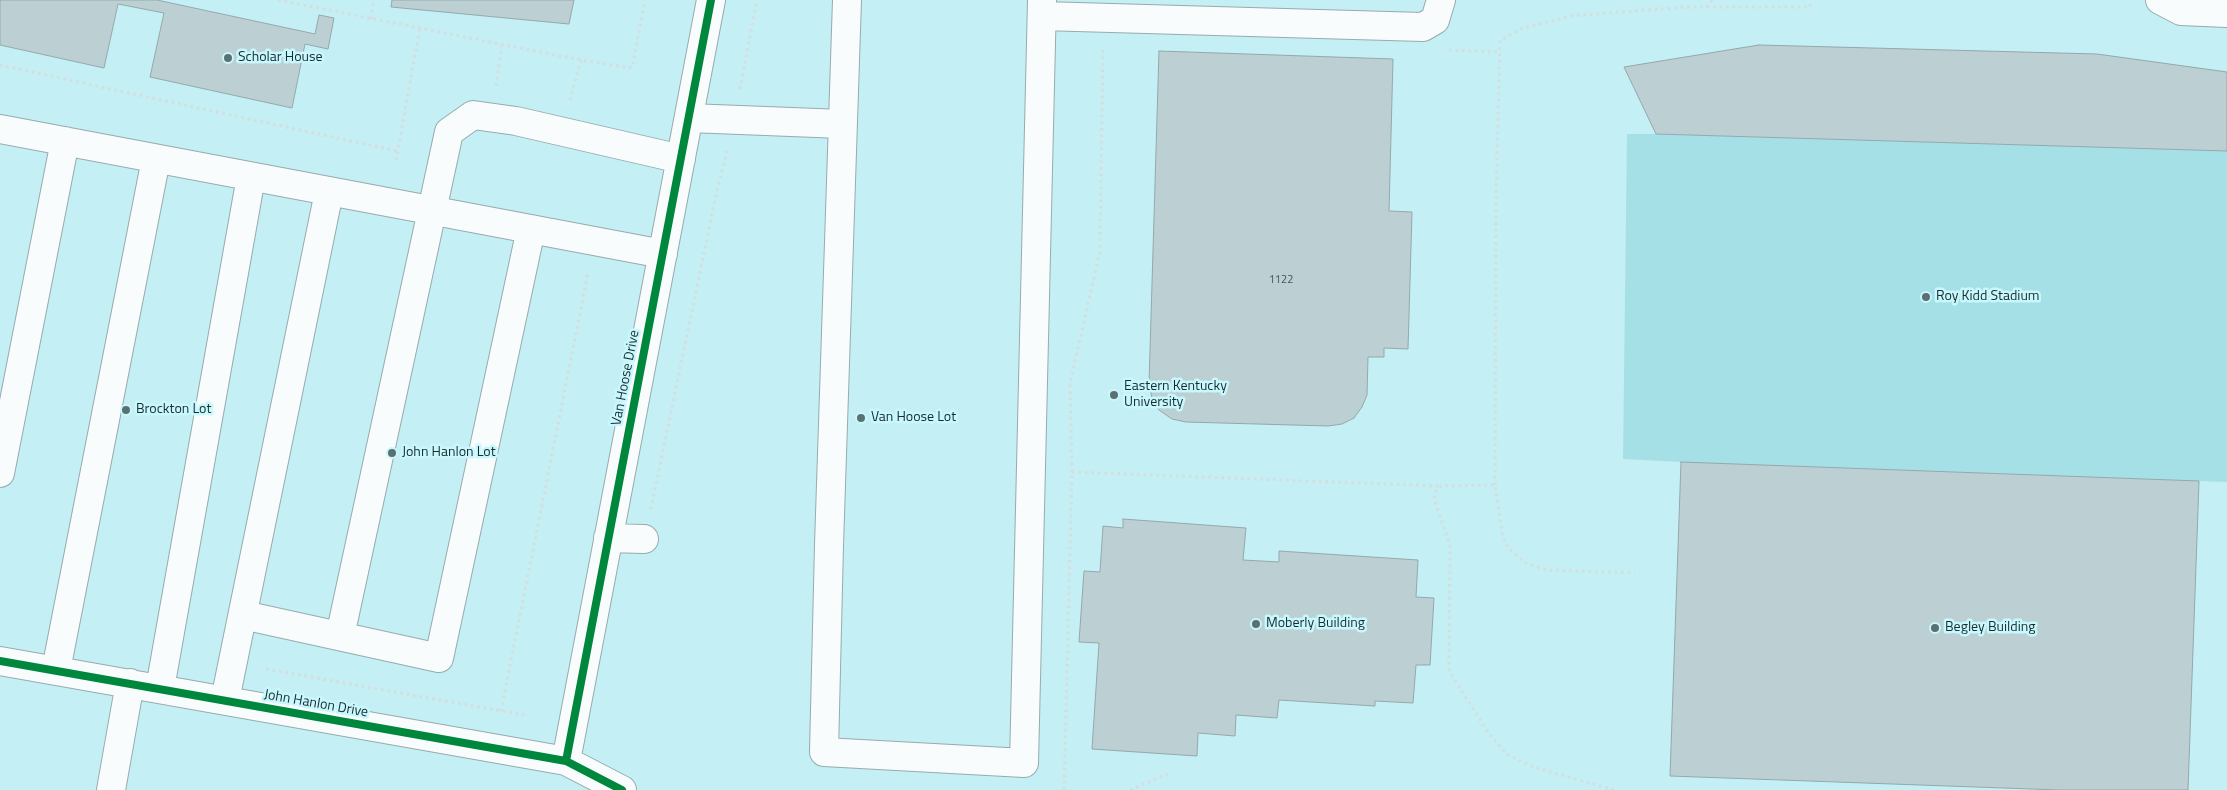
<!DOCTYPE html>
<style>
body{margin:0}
canvas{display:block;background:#d4eef1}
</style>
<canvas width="2227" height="790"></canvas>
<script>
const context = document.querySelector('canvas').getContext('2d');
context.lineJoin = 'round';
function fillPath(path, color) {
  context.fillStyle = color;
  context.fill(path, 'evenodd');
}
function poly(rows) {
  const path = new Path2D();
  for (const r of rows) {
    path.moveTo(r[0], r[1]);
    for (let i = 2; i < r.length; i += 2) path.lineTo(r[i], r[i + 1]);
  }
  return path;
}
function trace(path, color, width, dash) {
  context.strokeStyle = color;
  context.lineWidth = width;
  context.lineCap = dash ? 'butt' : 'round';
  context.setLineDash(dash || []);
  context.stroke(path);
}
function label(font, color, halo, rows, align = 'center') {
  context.font = font + ' "Titillium Web",sans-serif';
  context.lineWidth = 5;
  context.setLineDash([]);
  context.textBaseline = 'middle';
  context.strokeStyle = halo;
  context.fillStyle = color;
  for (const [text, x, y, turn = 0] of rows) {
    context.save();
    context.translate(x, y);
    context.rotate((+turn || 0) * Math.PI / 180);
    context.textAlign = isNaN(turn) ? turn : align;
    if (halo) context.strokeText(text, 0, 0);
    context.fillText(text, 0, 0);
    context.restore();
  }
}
fillPath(poly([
 [0,0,2227,0,2227,790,0,790]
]), '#c4eff4');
fillPath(poly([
 [1759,45,2097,54,2227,72,2227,482,2199,481,2188,790,2059,790,1670,776,1681,462,1623,459,1627,134,1656,134,1624,67]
]), '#a5e0e7');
const building = poly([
 [0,0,157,0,315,34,319,15,334,18,328,49,305,44,292,108,150,77,164,13,118,4,104,68,0,45,0,0],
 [392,0,574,0,569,24,391,7,392,0],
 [1759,45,2097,54,2227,72,2227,151,1656,134,1624,67,1759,45],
 [1159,51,1393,59,1389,211,1412,212,1408,349,1384,348,1384,357,1368,357,1367,395,1362,407,1354,418,1342,424,1328,426,1186,422,1172,419,1159,410,1152,398,1149,384,1159,51],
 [1681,462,2199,481,2188,790,2059,790,1670,776,1681,462],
 [1123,519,1246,528,1243,560,1279,562,1279,551,1418,560,1416,597,1434,598,1430,665,1416,665,1413,703,1375,701,1375,706,1279,700,1277,718,1236,715,1235,736,1198,733,1197,756,1092,749,1099,643,1079,642,1084,571,1100,572,1103,526,1123,528,1123,519]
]);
fillPath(building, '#bcd0d3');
trace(building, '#95a9ac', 1);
const minor = poly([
 [847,0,829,545,824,752,1024,763,1042,0],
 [2160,0,2181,11,2227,13],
 [1042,16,1423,27,1435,20,1441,0],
 [689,118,842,124],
 [0,129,663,254],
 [0,473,65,141],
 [608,538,644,539],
 [243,615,439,658,531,229],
 [340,636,449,132,473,115,516,121,681,159],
 [0,661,566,761,622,790],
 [56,670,156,159],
 [160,688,251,177],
 [225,700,329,192],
 [566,761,711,0],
 [111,790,130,683]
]);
trace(minor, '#97abad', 30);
trace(poly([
 [278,0,581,60,632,68,645,0],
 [1706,7,1713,0],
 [372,19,373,0],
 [1449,50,1500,52],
 [0,65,397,151],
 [496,86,502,44],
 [740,89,757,0],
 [570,100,581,60],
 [396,160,420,28],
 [1072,472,1440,486],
 [1495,485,1496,201,1500,40,1523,28,1571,16,1686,7,1810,7,1810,0],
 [651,509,717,190,727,151],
 [266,669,524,715],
 [501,711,588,273],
 [1064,790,1072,472,1070,383,1100,252,1103,49],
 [1130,790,1168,774],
 [1614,790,1533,767,1508,755,1489,734,1454,679,1449,669,1450,545,1436,505,1434,493,1441,486,1495,485,1502,533,1508,548,1526,563,1547,570,1635,573]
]), '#d5dddd', 3, [2.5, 4]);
trace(minor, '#f9fcfd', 28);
trace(poly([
 [0,661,566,761,622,790],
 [566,761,711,0]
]), '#00873e', 8);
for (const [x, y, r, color] of [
 [228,58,5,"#5a7072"],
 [1926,297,5,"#5a7072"],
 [1114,395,5,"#5a7072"],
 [126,410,5,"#5a7072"],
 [861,418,5,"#5a7072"],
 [392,453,5,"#5a7072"],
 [1256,624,5,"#5a7072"],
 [1935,628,5,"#5a7072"]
]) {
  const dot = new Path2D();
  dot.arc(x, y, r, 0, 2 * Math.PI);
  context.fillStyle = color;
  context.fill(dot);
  trace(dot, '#c8f8fd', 2);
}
label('11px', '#425557', null, [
 ["1122",1281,280]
]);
label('14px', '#192c2e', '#c8f8fd', [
 ["Scholar House",238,58],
 ["Roy Kidd Stadium",1936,297],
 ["Eastern Kentucky",1124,387],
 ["University",1124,403],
 ["Brockton Lot",136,410],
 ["Van Hoose Lot",871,418],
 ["John Hanlon Lot",402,453],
 ["Moberly Building",1266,624],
 ["Begley Building",1945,628]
], 'left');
label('14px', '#192c2e', '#c8f8fd', [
 ["Van Hoose Drive",626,378,-79],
 ["John Hanlon Drive",316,704,10]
]);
</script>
